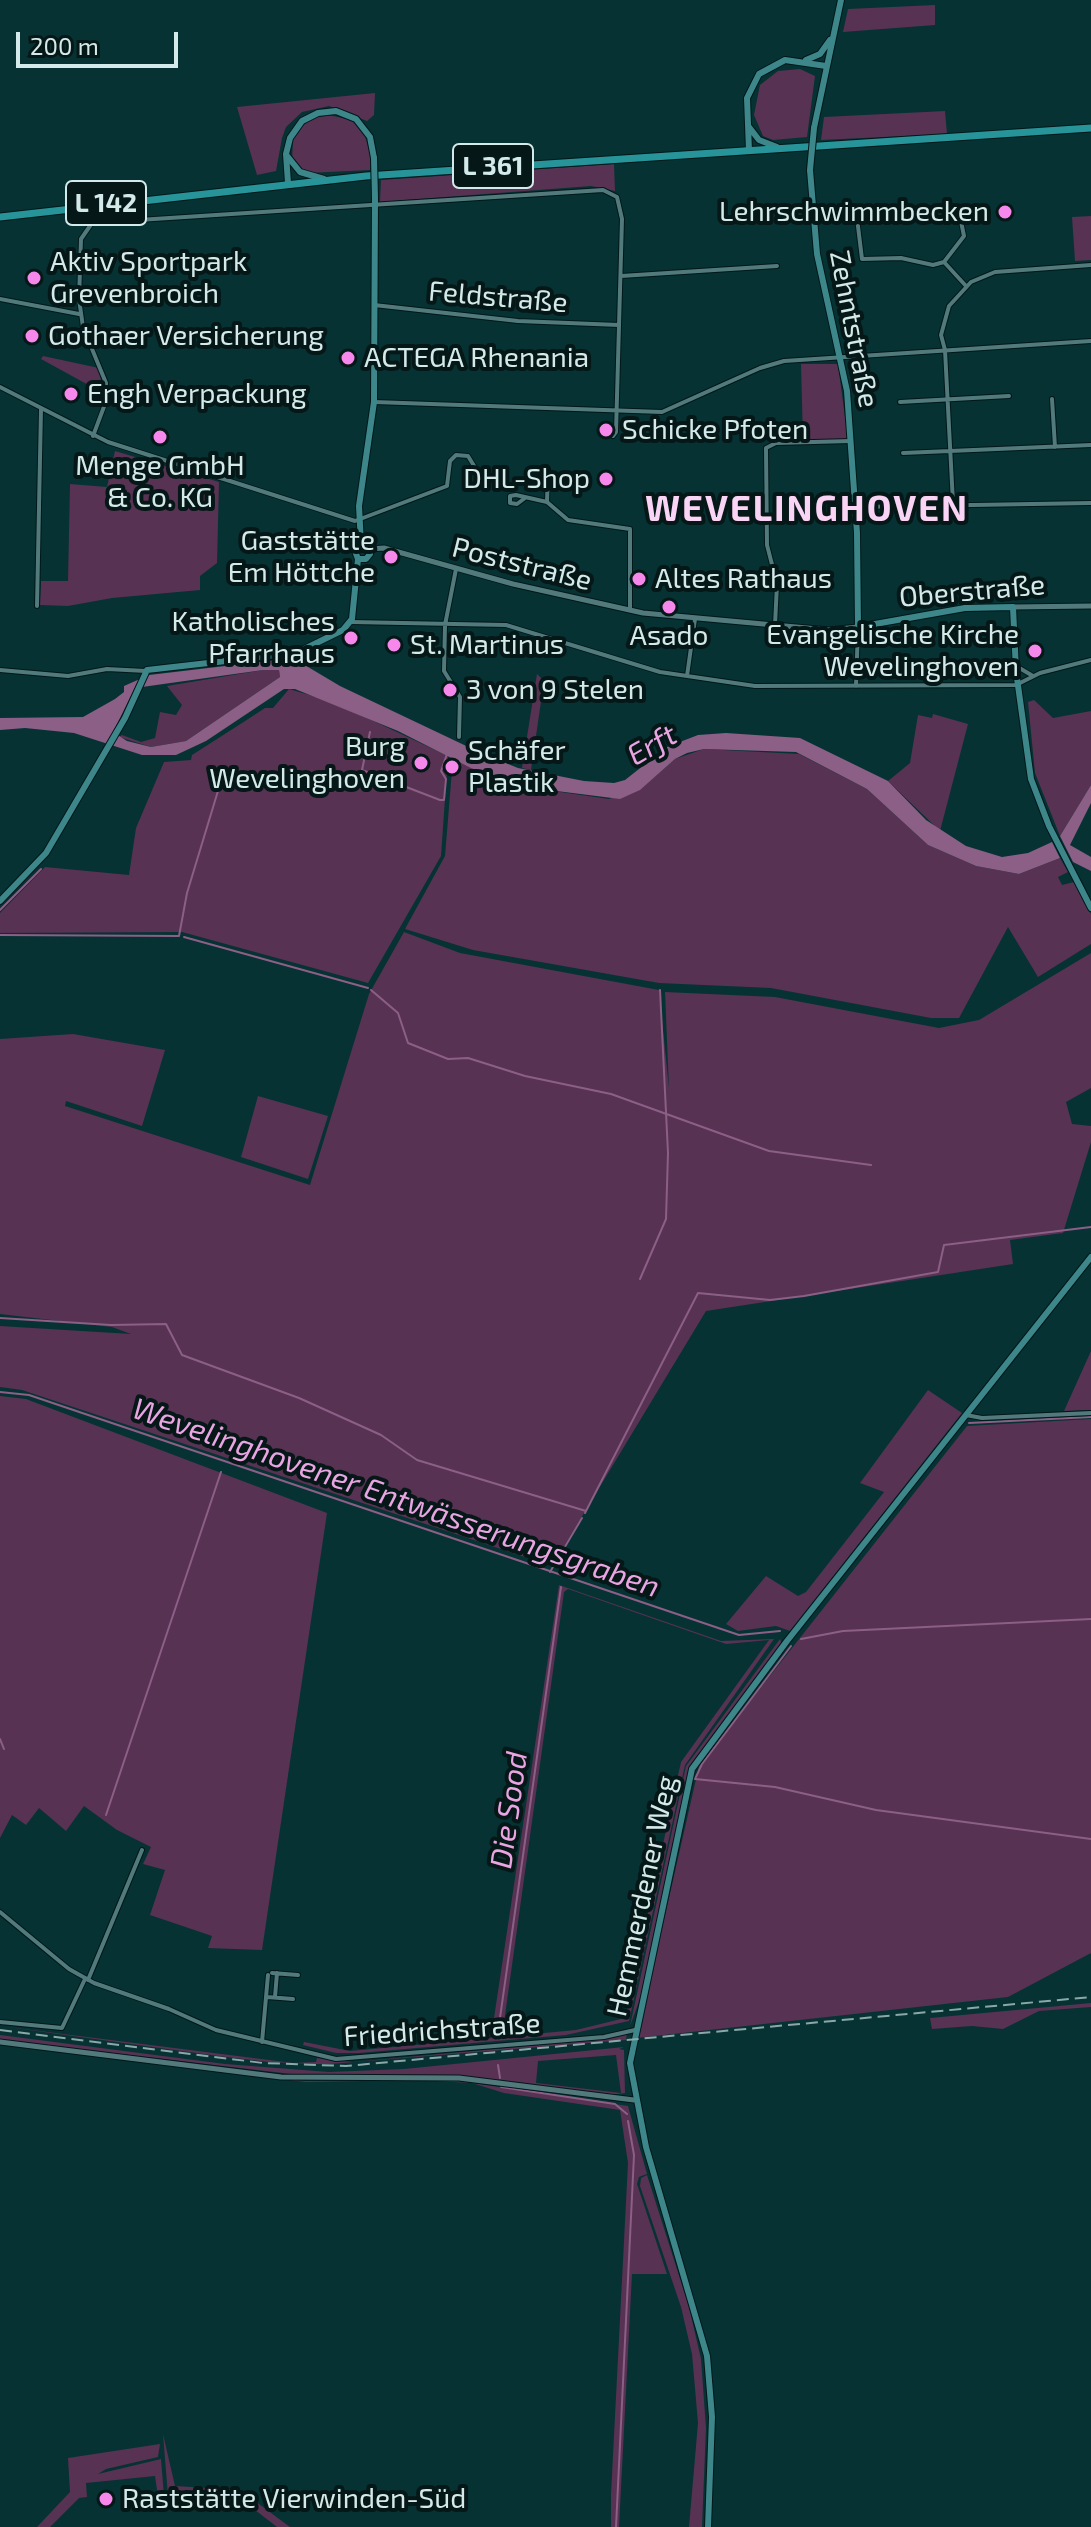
<!DOCTYPE html>
<meta charset="utf-8">
<style>
body{margin:0}
#map{position:relative;width:1091px;height:2527px;overflow:hidden;background:#063233;font-family:"Exo 2",sans-serif}
canvas{display:block}
.scale{position:absolute;left:16px;top:32px;width:162px;height:36px;box-sizing:border-box;border:4px solid #d4eaea;border-top:0;padding-left:10px;font-size:24px;line-height:28px;white-space:nowrap;color:#d4eaea;-webkit-text-stroke:6px #061717;paint-order:stroke}
</style>
<div id="map">
<canvas width="1091" height="2527"></canvas>
<div class="scale">200 m</div>
</div>
<script>
const context = document.querySelector('canvas').getContext('2d');
context.lineJoin = 'round';
function fillPath(path, color) {
  context.fillStyle = color;
  context.fill(path, 'evenodd');
}
function poly(rows) {
  const path = new Path2D();
  for (const r of rows) {
    path.moveTo(r[0], r[1]);
    for (let i = 2; i < r.length; i += 2) path.lineTo(r[i], r[i + 1]);
  }
  return path;
}
function trace(path, color, width, dash) {
  context.strokeStyle = color;
  context.lineWidth = width;
  context.lineCap = dash ? 'butt' : 'round';
  context.setLineDash(dash || []);
  context.stroke(path);
}
function label(font, color, halo, rows, align = 'center') {
  context.font = font + ' "Exo 2",sans-serif';
  context.lineWidth = 8;
  context.setLineDash([]);
  context.textBaseline = 'middle';
  context.strokeStyle = halo;
  context.fillStyle = color;
  for (const [text, x, y, turn = 0] of rows) {
    context.save();
    context.translate(x, y);
    context.rotate((+turn || 0) * Math.PI / 180);
    context.textAlign = isNaN(turn) ? turn : align;
    if (halo) context.strokeText(text, 0, 0);
    context.fillText(text, 0, 0);
    context.restore();
  }
}
fillPath(poly([
 [935,5,935,25,843,32,848,9],
 [800,69,815,76,807,137,773,140,763,136,754,115,760,85,778,71],
 [375,93,374,115,367,121,329,106,302,112,286,127,282,138,276,171,257,175,237,107],
 [945,111,947,134,821,140,824,117],
 [329,115,351,120,364,133,371,156,370,170,307,173,292,160,293,140,301,127,313,118],
 [614,164,615,191,591,186,380,202,381,180],
 [1091,216,1091,260,1075,261,1072,217],
 [43,356,99,368,103,393,41,359],
 [801,364,838,364,848,440,803,441],
 [115,451,219,482,217,563,200,576,200,590,112,598,68,606,40,605,41,581,68,581,70,484,107,487],
 [263,670,279,670,280,677,186,741,151,747,119,737,122,735,141,742,155,738,160,712,176,715,182,705,167,686],
 [537,674,544,681,531,770,522,768],
 [289,689,333,702,448,756,441,856,368,983,182,932,0,933,0,913,45,867,129,875,136,828,164,762,191,760,192,755,242,723,265,708,273,708],
 [1034,700,1053,718,1091,711,1091,785,1060,836,1035,773,1028,702],
 [933,714,968,724,940,831,888,781,910,763,918,715,932,718],
 [704,749,799,754,867,789,928,845,976,866,1019,874,1060,858,1068,872,1058,877,1062,885,1074,882,1091,914,1091,944,1038,977,1008,927,959,1018,931,1018,771,988,659,983,473,950,405,929,445,856,453,758,525,787,609,799,651,780,675,759],
 [404,932,460,953,659,990,669,1089,665,992,775,997,939,1028,979,1020,1091,953,1091,1088,1066,1102,1072,1124,1091,1126,1091,1142,1063,1233,1010,1240,1013,1264,706,1311,552,1566,22,1390,0,1387,0,1326,131,1334,112,1327,0,1314,0,1039,73,1034,165,1050,142,1126,66,1101,65,1106,310,1185,369,994],
 [258,1096,328,1116,308,1179,241,1157],
 [1091,1351,1091,1410,1064,1411],
 [928,1390,962,1413,790,1631,776,1626,738,1631,726,1624,766,1576,798,1596,806,1592,884,1492,860,1483],
 [0,1396,26,1399,327,1513,262,1950,208,1948,212,1936,150,1915,165,1870,143,1864,151,1847,117,1830,84,1806,66,1831,39,1808,26,1825,12,1815,0,1838],
 [1091,1419,1091,1953,1008,1997,637,2038,699,1766,967,1426],
 [559,1585,721,1641,774,1639,685,1765,629,2021,566,2035,359,2053,336,2053,303,2045,304,2042,350,2051,491,2038],
 [568,1589,726,1644,769,1640,681,1762,625,2018,576,2030,502,2037,564,1592],
 [780,1639,782,1644,691,1765,641,1996,630,2026,686,1766],
 [1091,2003,1091,2007,1039,2011,1003,2029,972,2026,932,2029,930,2018],
 [0,2026,293,2063,316,2062,317,2058,353,2062,604,2039,627,2033,626,2040,330,2064,311,2064,293,2063,269,2062,218,2056],
 [0,2035,225,2064,329,2072,404,2069,624,2047,619,2049,624,2050,625,2093,610,2095,451,2075,300,2075,0,2040],
 [616,2055,621,2093,536,2083,538,2061],
 [0,2045,306,2081,417,2079,459,2081,628,2106,647,2174,639,2177,637,2184,667,2274,632,2274,619,2527,611,2527,611,2494,628,2163,620,2110,504,2093,472,2083,417,2080,306,2082],
 [647,2175,689,2307,701,2359,706,2428,702,2527,689,2527,698,2423,692,2354,681,2307,640,2186,641,2178],
 [163,2434,175,2486,240,2490,290,2527,277,2527,246,2503,217,2499,216,2493,168,2496],
 [160,2444,158,2457,106,2469,98,2474,161,2459,164,2496,158,2497,155,2476,86,2483,87,2497,79,2498,50,2527,37,2527,70,2492,68,2458]
]), '#573253');
fillPath(poly([
 [293,658,340,686,481,753,518,768,584,781,614,783,625,780,667,747,698,735,726,733,800,738,888,781,926,820,966,846,1002,857,1028,853,1052,842,1060,858,1019,874,976,866,928,845,867,789,796,752,704,749,687,753,675,759,640,790,620,799,525,787,471,768,398,731,295,689,284,689,206,741,176,755,142,755,74,733,25,728,0,730,0,718,83,717,115,699,124,692,124,686,149,675],
 [263,670,279,670,280,677,186,741,151,747,127,741,113,732,135,688],
 [1091,785,1091,803,1070,845,1091,857,1091,871,1073,862,1060,836]
]), '#8b5f86');
trace(poly([
 [370,732,362,770,440,800,444,800,446,779,441,771,447,754],
 [0,910,41,869],
 [0,935,179,936,187,893,221,781],
 [184,937,368,988],
 [371,990,398,1013,408,1043,448,1059,468,1058,525,1076,611,1094,769,1151,871,1165],
 [640,1279,666,1219,668,1153,660,990],
 [0,1318,111,1325,166,1324,182,1355,299,1398,381,1435,417,1460,586,1511],
 [0,1392,29,1395,739,1635,780,1631],
 [969,1423,1091,1417],
 [585,1513,698,1293,770,1300,804,1296,938,1272,944,1245,1091,1227],
 [550,1572,582,1518],
 [801,1639,843,1631,1091,1619],
 [791,1646,702,1764,695,1779,775,1787,876,1810,1091,1839],
 [0,1739,4,1749],
 [106,1815,221,1472],
 [497,2039,561,1587],
 [498,2065,500,2078],
 [501,2087,615,2104,627,2114],
 [616,2527,634,2155,628,2121]
]), '#8b5f86', 2);
const minor = poly([
 [944,262,933,265,901,258,862,259,857,218,865,212,958,207,964,236,944,262,966,286],
 [621,276,777,266],
 [846,277,863,357],
 [0,299,79,314],
 [374,305,518,321,619,325],
 [0,387,108,442,355,521,447,486,450,461,456,455,468,456,479,474],
 [1052,399,1055,447],
 [374,402,662,412,760,368,784,361,1091,341],
 [900,402,1009,396],
 [93,436,105,404,106,383,83,327,79,299,81,239,92,223,603,190,617,197,622,219,616,432,613,436],
 [903,453,1091,445],
 [525,498,517,504,510,503,510,496,516,495,547,502,568,520,630,529,630,610],
 [547,502,548,469],
 [953,503,945,350,941,335,949,306,971,282,995,272,1091,265],
 [855,507,1091,503],
 [456,569,445,625,444,671,460,697,459,737],
 [37,606,41,409],
 [351,622,506,625,660,672,755,686,1016,685,1040,673,1091,660],
 [775,625,777,584,767,545,766,448,776,443,851,441],
 [1016,666,1033,676],
 [0,670,68,676,107,669,146,671],
 [687,676,695,619],
 [856,686,858,627],
 [966,1415,982,1418,1091,1413],
 [0,1912,69,1969,94,1983,169,2009,216,2030,336,2059,604,2037,635,2030],
 [272,1973,298,1975],
 [88,1980,142,1850],
 [267,1997,293,1999],
 [275,1997,277,1973],
 [0,2022,62,2028,85,1979],
 [262,2042,268,1975]
]);
const tertiary = poly([
 [369,549,384,548,513,584,643,613,829,630,858,627],
 [1013,607,1091,606],
 [0,2042,281,2077,459,2078,634,2100]
]);
const secondary = poly([
 [806,60,820,54,830,40],
 [749,127,759,140,777,147],
 [814,128,841,0],
 [749,151,747,98,759,74,785,60,826,66],
 [288,157,300,172,324,179],
 [810,170,817,254,847,391,857,533,858,627,965,608,1013,607,1016,671,1031,779,1049,826,1091,908],
 [288,183,286,154,290,138,302,121,318,113,336,111,356,119,370,137,374,158],
 [361,544,359,506,374,402,375,198],
 [358,559,366,559,370,554,367,546,361,544],
 [0,901,46,853,125,718,147,670,296,653,343,630,352,619,358,559,355,551,361,544],
 [708,2527,712,2417,707,2356,646,2147,630,2063,692,1769,787,1641,1091,1257]
]);
const primary = poly([
 [0,217,366,176,1091,128]
]);
trace(minor, '#00181a', 6);
trace(tertiary, '#00181a', 7);
trace(secondary, '#00181a', 8);
trace(primary, '#00181a', 9);
trace(minor, '#527a7c', 4);
trace(tertiary, '#527a7c', 5);
trace(secondary, '#3d878a', 6);
trace(primary, '#279499', 7);
trace(poly([
 [0,2030,263,2063,346,2066,1091,1997]
]), '#8aa8a8', 2, [12, 6]);
const secondaryBridge = poly([
 [374,158,375,198],
 [810,170,814,128]
]);
trace(secondaryBridge, '#00181a', 8, []);
trace(secondaryBridge, '#3d878a', 6);
for (const [x, y, r, color] of [
 [1005,212,8,"#f688ec"],
 [34,278,8,"#f688ec"],
 [32,336,8,"#f688ec"],
 [348,358,8,"#f688ec"],
 [71,394,8,"#f688ec"],
 [606,430,8,"#f688ec"],
 [160,437,8,"#f688ec"],
 [606,479,8,"#f688ec"],
 [391,557,8,"#f688ec"],
 [639,579,8,"#f688ec"],
 [669,607,8,"#f688ec"],
 [351,638,8,"#f688ec"],
 [394,645,8,"#f688ec"],
 [1035,651,8,"#f688ec"],
 [450,690,8,"#f688ec"],
 [421,763,8,"#f688ec"],
 [452,767,8,"#f688ec"],
 [106,2499,8,"#f688ec"]
]) {
  const dot = new Path2D();
  dot.arc(x, y, r, 0, 2 * Math.PI);
  context.fillStyle = color;
  context.fill(dot);
  trace(dot, '#061717', 3);
}
for (const [x, y, w] of [
 [493,166,80],
 [106,203,80]
]) {
  const box = new Path2D();
  box.roundRect(x - w / 2, y - 22, w, 44, 6);
  context.fillStyle = '#061717';
  context.fill(box);
  trace(box, '#d4eaea', 2);
}
label('bold 26px', '#d4eaea', null, [
 ["L 361",493,166],
 ["L 142",106,203]
]);
label('28px', '#d4eaea', '#061717', [
 ["Lehrschwimmbecken",989,212,"right"],
 ["Aktiv Sportpark",50,262],
 ["Grevenbroich",50,294],
 ["Gothaer Versicherung",48,336],
 ["ACTEGA Rhenania",364,358],
 ["Engh Verpackung",87,394],
 ["Schicke Pfoten",622,430],
 ["Menge GmbH",160,466,"center"],
 ["& Co. KG",160,498,"center"],
 ["DHL-Shop",590,479,"right"],
 ["Gaststätte",375,541,"right"],
 ["Em Höttche",375,573,"right"],
 ["Altes Rathaus",655,579],
 ["Katholisches",335,622,"right"],
 ["Pfarrhaus",335,654,"right"],
 ["Evangelische Kirche",1019,635,"right"],
 ["Wevelinghoven",1019,667,"right"],
 ["Asado",669,636,"center"],
 ["St. Martinus",410,645],
 ["3 von 9 Stelen",466,690],
 ["Burg",405,747,"right"],
 ["Wevelinghoven",405,779,"right"],
 ["Schäfer",468,751],
 ["Plastik",468,783],
 ["Raststätte Vierwinden-Süd",122,2499]
], 'left');
label('28px', '#d4eaea', '#061717', [
 ["Feldstraße",498,297,5],
 ["Zehntstraße",854,329,79],
 ["Poststraße",522,564,14],
 ["Oberstraße",972,591,-5],
 ["Hemmerdener Weg",642,1896,-78],
 ["Friedrichstraße",442,2030,-4]
]);
label('italic 30px', '#e9a5e1', '#061717', [
 ["Erft",652,745,-30],
 ["Wevelinghovener Entwässerungsgraben",396,1498,19],
 ["Die Sood",509,1810,-82]
]);
context.letterSpacing = '2px';
label('bold 36px', '#fad4f5', '#061717', [
 ["WEVELINGHOVEN",807,509]
]);
context.letterSpacing = '0px';
</script>
